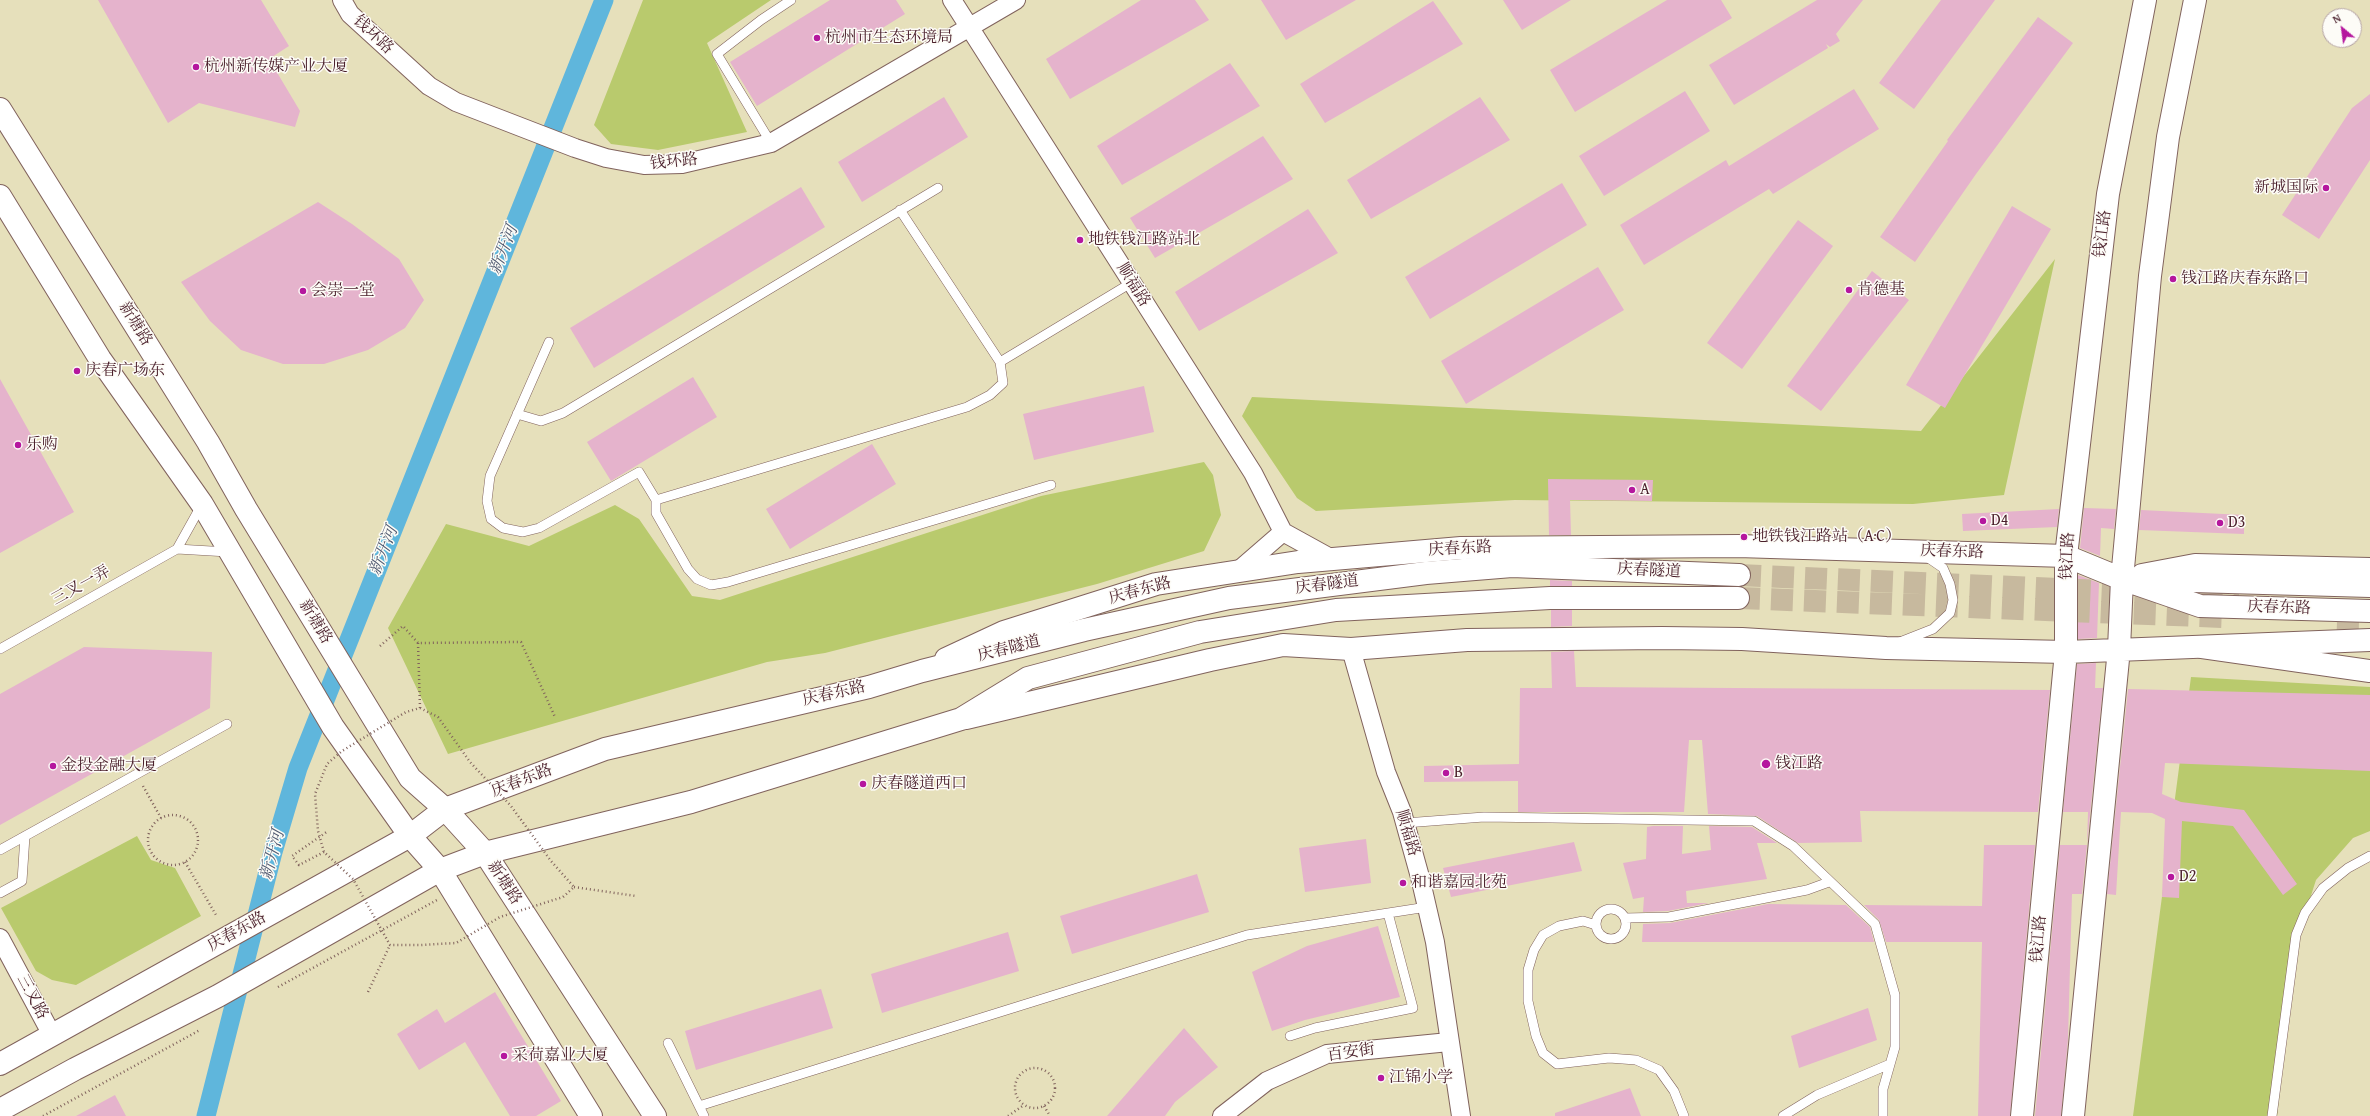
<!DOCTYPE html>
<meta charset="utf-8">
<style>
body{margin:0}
#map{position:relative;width:2370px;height:1116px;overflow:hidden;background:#e6e0bb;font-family:"Gentium Book Plus",serif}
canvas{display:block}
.north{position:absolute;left:2322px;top:8px;width:40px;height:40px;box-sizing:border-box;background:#fdfcf7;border:1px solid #b5a4a5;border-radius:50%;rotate:331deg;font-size:11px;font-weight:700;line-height:16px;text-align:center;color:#4a1f2b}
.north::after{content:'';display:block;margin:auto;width:14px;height:18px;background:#b5179e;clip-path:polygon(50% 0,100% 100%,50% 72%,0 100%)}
</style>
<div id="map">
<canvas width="2370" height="1116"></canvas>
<div class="north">N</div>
</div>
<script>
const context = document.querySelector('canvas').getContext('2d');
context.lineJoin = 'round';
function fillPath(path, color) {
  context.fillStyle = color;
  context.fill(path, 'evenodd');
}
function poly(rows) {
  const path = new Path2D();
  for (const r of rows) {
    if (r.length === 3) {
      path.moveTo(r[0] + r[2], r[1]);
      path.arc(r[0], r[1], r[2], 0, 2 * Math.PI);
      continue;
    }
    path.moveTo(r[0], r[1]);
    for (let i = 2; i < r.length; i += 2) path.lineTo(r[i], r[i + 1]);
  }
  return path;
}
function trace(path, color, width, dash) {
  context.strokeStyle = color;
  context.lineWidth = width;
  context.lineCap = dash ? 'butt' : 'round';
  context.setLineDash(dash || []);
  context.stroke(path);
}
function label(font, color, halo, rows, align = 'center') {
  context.font = font + ' "Gentium Book Plus","Noto Serif SC",serif';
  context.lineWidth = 3;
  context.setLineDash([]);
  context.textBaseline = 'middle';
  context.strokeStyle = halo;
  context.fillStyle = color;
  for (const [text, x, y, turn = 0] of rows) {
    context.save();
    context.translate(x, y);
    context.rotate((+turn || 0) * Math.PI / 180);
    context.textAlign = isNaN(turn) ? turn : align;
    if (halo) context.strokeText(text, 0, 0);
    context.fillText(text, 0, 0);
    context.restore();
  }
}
fillPath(poly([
 [643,0,771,0,707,43,747,132,658,150,611,144,594,125],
 [2055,259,2004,495,1913,504,1515,500,1316,511,1297,498,1242,416,1252,397,1921,431],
 [1204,462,1213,475,1221,515,1204,551,1097,584,825,653,767,662,448,754,388,628,446,524,529,546,615,505,639,519,692,596,720,600,1041,496],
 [2191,677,2370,687,2370,831,2353,838,2316,880,2297,939,2277,1116,2133,1116],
 [137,836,151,860,175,868,201,916,76,985,52,980,36,971,1,908]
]), '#b9ca6d');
trace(poly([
 [206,1116,273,852,298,768,604,0]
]), '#5fb6dc', 19);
fillPath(poly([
 [98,0,261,0,289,46,269,59,300,111,295,127,199,103,168,123],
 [830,0,896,0,905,14,757,106,730,62],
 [1141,0,1195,0,1209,20,1070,99,1046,59],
 [1261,0,1356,0,1286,40],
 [1503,0,1571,0,1522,30],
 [1667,0,1721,0,1732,18,1575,112,1550,70],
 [1817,0,1863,0,1836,34,1840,41,1830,47,1826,44,1828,48,1734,105,1709,65],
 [1941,0,1995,0,1914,109,1879,83],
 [1433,1,1463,44,1325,123,1300,84],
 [2038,17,2073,43,1976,174,1915,262,1880,237,1948,141,1947,140],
 [1230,63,1260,106,1122,185,1097,146],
 [1854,89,1879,129,1773,194,1769,189,1644,265,1620,225,1726,160,1729,166],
 [1685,91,1710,131,1604,196,1579,156],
 [2370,94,2370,160,2319,239,2282,215,2352,108],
 [944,97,968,137,862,202,838,162],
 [1480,97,1510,140,1371,219,1347,180],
 [1263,136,1293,179,1155,258,1130,218],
 [1562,183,1587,225,1430,319,1405,277],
 [801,187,825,227,594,368,570,328],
 [318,202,352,224,399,259,424,300,405,328,368,350,324,364,283,364,241,350,210,321,181,282],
 [2012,206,2051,229,1945,408,1906,385],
 [1308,209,1338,253,1199,331,1175,292],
 [1798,220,1833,246,1742,369,1707,343],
 [1598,267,1624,310,1466,404,1441,361],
 [1872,271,1909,300,1821,411,1787,386],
 [693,377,717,417,611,481,587,442],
 [0,379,74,512,0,553],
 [1144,386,1154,432,1034,460,1023,414],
 [872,444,896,484,790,549,766,509],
 [1548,479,1653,480,1652,501,1570,500,1571,535,1549,535],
 [2084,508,2116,509,2114,529,2101,528,2100,556,2080,548],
 [2059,509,2057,527,1963,531,1962,514],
 [2141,510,2244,515,2244,534,2139,530],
 [2078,575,2099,583,2097,638,2078,639],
 [1550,580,1572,581,1572,586,1550,586],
 [1551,610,1572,610,1572,626,1551,627],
 [84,647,212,652,210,708,0,825,0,694],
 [1574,651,1576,687,2050,690,2038,812,1860,811,1862,842,1798,843,1757,816,1708,814,1702,740,1689,740,1684,812,1518,812,1518,781,1424,782,1424,766,1519,764,1520,688,1552,688,1551,652],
 [2096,663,2095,688,2103,688,2082,894,2072,894,2068,1039,2061,1116,2035,1116,2060,845,2087,845,2088,812,2063,812,2077,664],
 [2128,689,2370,695,2370,771,2165,763,2162,794,2181,802,2244,810,2297,884,2283,895,2233,826,2182,821,2179,898,2162,897,2165,819,2152,813,2121,812,2116,895,2107,894],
 [1653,826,1683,826,1682,854,1711,850,1709,826,1752,827,1777,843,1757,843,1767,879,1686,891,1687,903,1709,903,1668,911,1643,912,1644,897,1633,899,1623,863,1646,859,1647,827],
 [1366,839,1371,883,1305,892,1299,848],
 [1574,842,1582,871,1451,897,1443,868],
 [1984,845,2035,845,2010,1116,1978,1116,1982,942,1886,942,1879,920,1864,905,1982,906],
 [1197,874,1209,912,1072,954,1060,916],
 [1768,904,1846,905,1870,927,1874,942,1642,942,1643,924,1670,923],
 [1378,926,1400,997,1305,1020,1272,1031,1252,972,1307,946],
 [1008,932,1019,971,882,1013,871,974],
 [821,989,833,1028,696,1070,685,1031],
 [495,992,561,1101,536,1116,510,1116,465,1042,419,1070,397,1034,437,1009,445,1023],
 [1868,1008,1877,1040,1799,1068,1791,1036],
 [1184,1028,1218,1067,1175,1102,1165,1116,1107,1116],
 [1630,1088,1641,1116,1555,1116,1555,1113],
 [115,1095,126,1116,76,1116]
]), '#e5b3cc');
trace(poly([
 [1739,575,2239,597],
 [1738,598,2224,617],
 [2337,621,2370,622]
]), '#c7b99e', 22, [22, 11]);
const service = poly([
 [771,143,717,54,761,20,791,0],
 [549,342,490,476,487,501,491,519,503,528,523,532,539,528,639,472,656,500,967,407,990,395,1003,383,1000,362,900,210],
 [1000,362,1131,283],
 [517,414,541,421,563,413,938,188],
 [656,500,656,513,688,569,697,579,711,585,728,582,1051,485],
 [177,549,228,552],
 [1900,642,1933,629,1950,613,1953,600,1950,584,1943,568,1927,557],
 [0,649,177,549,201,506],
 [1405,823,1484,817,1754,821,1793,846,1875,924,1895,995,1895,1047,1883,1089,1883,1116],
 [0,850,227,724],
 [0,893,22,881,25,836],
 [1611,924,15],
 [1625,918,1669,917,1807,890,1829,882],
 [1596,925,1583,921,1559,926,1543,935,1534,950,1528,970,1528,1001,1536,1036,1543,1053,1557,1064,1609,1058,1636,1060,1659,1070,1674,1091,1684,1116],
 [1290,1036,1315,1028,1413,1008,1388,913],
 [668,1043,704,1116],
 [699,1106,1247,935,1427,907],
 [1783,1116,1817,1095,1890,1064],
 [2272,1116,2296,935,2305,913,2323,888,2348,868,2370,856]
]);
const minor = poly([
 [342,0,350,14,429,86,456,102,575,148,606,158,644,165,682,164,771,143,1016,0],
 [952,0,1253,473,1283,532],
 [1283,532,1332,559],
 [1238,571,1283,532],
 [1351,649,1386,772,1402,812,1420,877,1435,942,1461,1116],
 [0,938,52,1035],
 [1222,1116,1267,1081,1327,1054,1449,1042]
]);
const secondary = poly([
 [0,109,208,442,246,509,410,778,445,809,485,853,655,1116],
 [0,196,100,359,202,504,333,727,410,836,440,870,591,1116],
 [2142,575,2195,565,2370,569],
 [946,659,1004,632,1156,584,1298,562,1461,548,1738,546,2066,556,2122,579,2200,606,2370,611],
 [966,718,1210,660,1283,645,1351,649,1467,640,1662,638,1742,639,1886,648,2066,652,2370,640],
 [2022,1116,2066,652,2066,556,2108,194,2145,0],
 [2073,1116,2119,649,2122,579,2150,276,2168,137,2195,0]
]);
const primary = poly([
 [2122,579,2370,586],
 [2202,647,2370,671],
 [0,1064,410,836,445,809,605,749,869,687,922,671,1084,630,1229,598,1426,573,1512,566,1739,575],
 [0,1110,75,1069,218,996,440,870,485,853,691,802,961,719,1028,678,1200,632,1336,610,1550,598,1738,598]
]);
trace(service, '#81635d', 10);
trace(minor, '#81635d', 20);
trace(secondary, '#81635d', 24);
trace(primary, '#81635d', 24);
trace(poly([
 [418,643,420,708],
 [380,646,403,626,418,643,521,642,555,717],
 [143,786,161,818],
 [173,840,25],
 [324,852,299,865,292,856,328,831],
 [185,862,216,915],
 [574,887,636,896],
 [278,987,437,900],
 [368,992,390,945],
 [1035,1088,20],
 [1044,1106,1050,1116],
 [43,1116,200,1030],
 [1008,1116,1024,1105]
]), '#81635d', 2.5, [1, 3]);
trace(service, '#fff', 9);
trace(minor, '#fff', 18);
trace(secondary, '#fff', 22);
trace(primary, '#fff', 22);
trace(poly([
 [420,708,438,717,470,762,511,806,551,861,574,887,563,897,500,917,456,943,421,945,390,945,353,879,324,852,318,831,315,794,327,764,342,751,406,712,420,708]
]), '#81635d', 2.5, [1, 3]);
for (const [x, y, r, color] of [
 [817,38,4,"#b5179e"],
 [196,67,4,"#b5179e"],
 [2326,188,4,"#b5179e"],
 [1080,240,4,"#b5179e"],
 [2173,279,4,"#b5179e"],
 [1849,290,4,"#b5179e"],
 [303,291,4,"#b5179e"],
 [77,371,4,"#b5179e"],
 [18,445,4,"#b5179e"],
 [1632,490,4,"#b5179e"],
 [1983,521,4,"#b5179e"],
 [2220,523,4,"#b5179e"],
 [1744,537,4,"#b5179e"],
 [1766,764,5,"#b5179e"],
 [53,766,4,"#b5179e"],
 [1446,773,4,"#b5179e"],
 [863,784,4,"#b5179e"],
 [2171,877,4,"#b5179e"],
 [1403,883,4,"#b5179e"],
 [504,1056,4,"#b5179e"],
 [1381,1078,4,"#b5179e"]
]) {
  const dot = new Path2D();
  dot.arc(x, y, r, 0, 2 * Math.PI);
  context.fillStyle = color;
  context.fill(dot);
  trace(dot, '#fdfcf7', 1.5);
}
label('16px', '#4a1f2b', '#fdfcf7', [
 ["钱环路",373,35,43],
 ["钱环路",674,162,-6],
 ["钱江路",2103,234,-83],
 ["顺福路",1133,285,58],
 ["新塘路",135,324,58],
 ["庆春东路",1460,549,-3],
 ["庆春东路",1952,552,2],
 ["钱江路",2068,556,-87],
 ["庆春隧道",1649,571,3],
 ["庆春隧道",1327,585,-7],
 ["三叉一弄",81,586,-29],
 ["庆春东路",1140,591,-15],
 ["庆春东路",2279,608,2],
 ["新塘路",315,622,59],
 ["庆春隧道",1009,649,-14],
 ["庆春东路",834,694,-13],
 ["庆春东路",522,781,-21],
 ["顺福路",1407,833,73],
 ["新塘路",504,883,57],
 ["庆春东路",237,932,-29],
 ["钱江路",2039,939,-85],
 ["三叉路",32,997,62],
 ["百安街",1351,1053,-8]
]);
label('16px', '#4a1f2b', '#fdfcf7', [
 ["杭州市生态环境局",825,38],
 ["杭州新传媒产业大厦",204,67],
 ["新城国际",2318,188,"right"],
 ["地铁钱江路站北",1088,240],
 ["钱江路庆春东路口",2181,279],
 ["肯德基",1857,290],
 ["会崇一堂",311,291],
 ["庆春广场东",85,371],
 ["乐购",26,445],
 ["A",1640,490],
 ["D4",1991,521],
 ["D3",2228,523],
 ["地铁钱江路站（A·C）",1752,537],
 ["钱江路",1775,764],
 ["金投金融大厦",61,766],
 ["B",1454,773],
 ["庆春隧道西口",871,784],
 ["D2",2179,877],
 ["和谐嘉园北苑",1411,883],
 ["采荷嘉业大厦",512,1056],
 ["江锦小学",1389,1078]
], 'left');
label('italic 17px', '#525b72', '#fdfcf7', [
 ["新开河",504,250,-68],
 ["新开河",384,551,-68],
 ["新开河",273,855,-75]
]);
</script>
